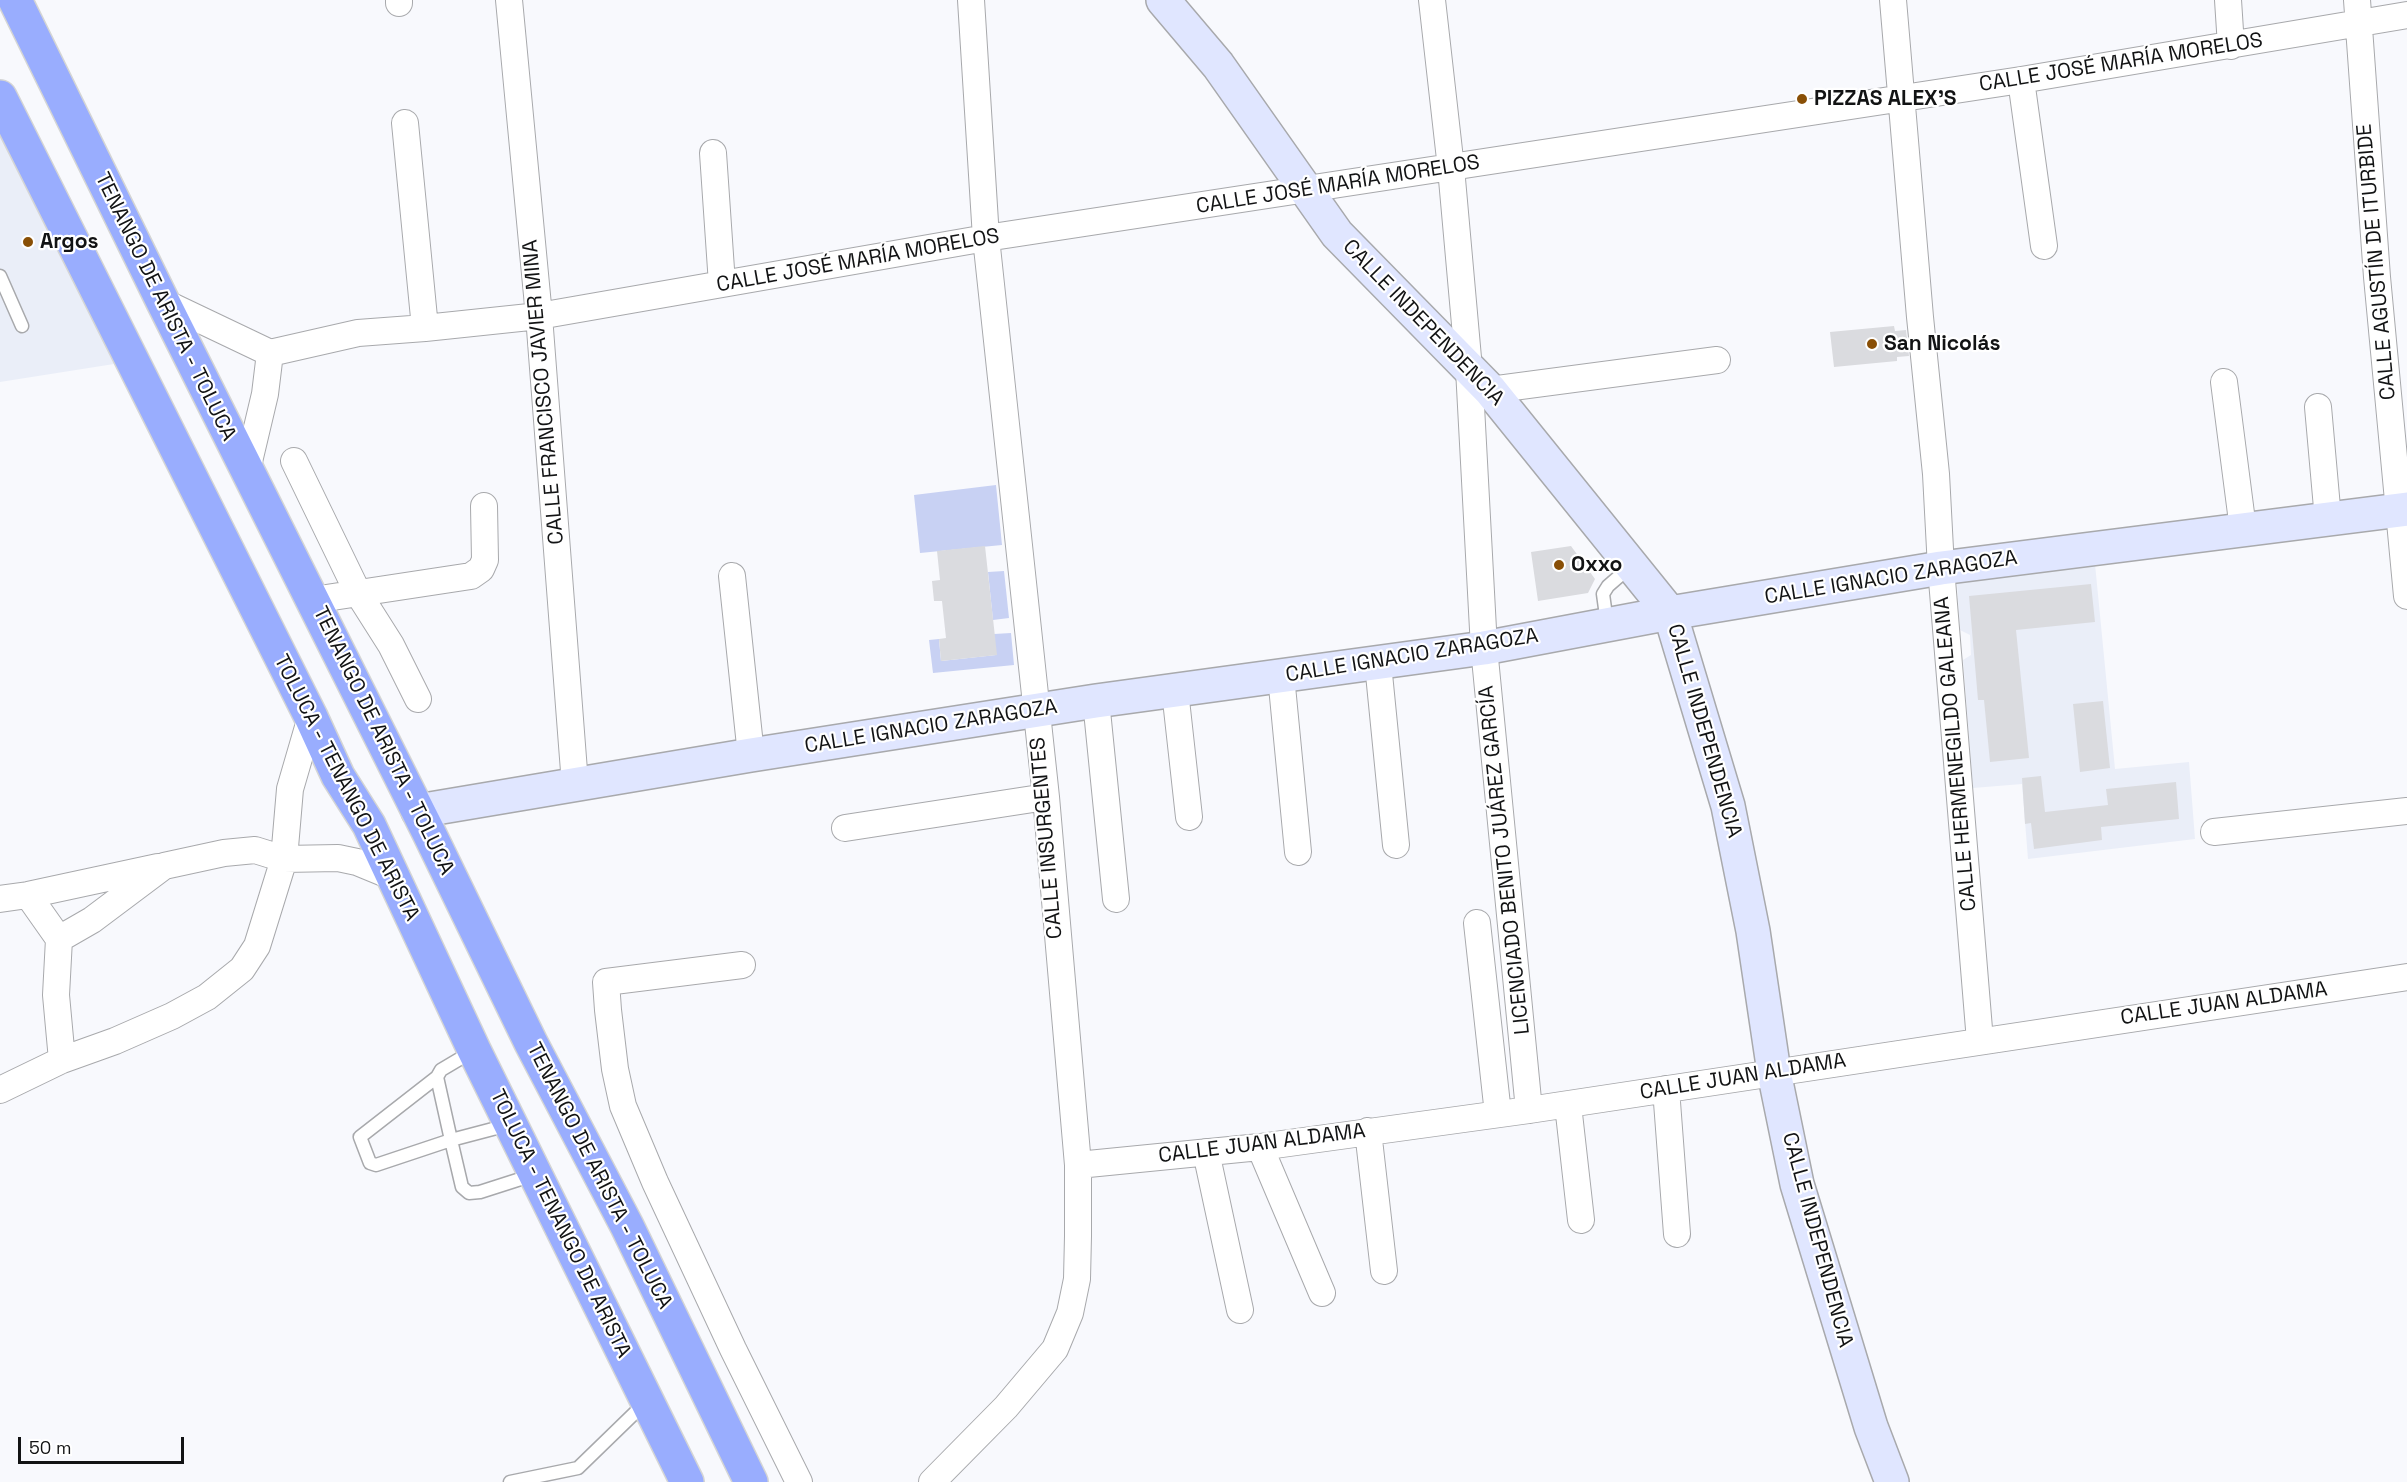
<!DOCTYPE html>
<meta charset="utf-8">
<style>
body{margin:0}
#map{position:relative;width:2407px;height:1482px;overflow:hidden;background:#f8f9fd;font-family:"Space Grotesk",sans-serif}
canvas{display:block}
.scale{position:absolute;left:18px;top:1437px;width:166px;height:27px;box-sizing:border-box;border:3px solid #121314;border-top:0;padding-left:8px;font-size:18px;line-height:21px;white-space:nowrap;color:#121314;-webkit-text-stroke:4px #fff;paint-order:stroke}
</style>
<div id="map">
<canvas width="2407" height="1482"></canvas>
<div class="scale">50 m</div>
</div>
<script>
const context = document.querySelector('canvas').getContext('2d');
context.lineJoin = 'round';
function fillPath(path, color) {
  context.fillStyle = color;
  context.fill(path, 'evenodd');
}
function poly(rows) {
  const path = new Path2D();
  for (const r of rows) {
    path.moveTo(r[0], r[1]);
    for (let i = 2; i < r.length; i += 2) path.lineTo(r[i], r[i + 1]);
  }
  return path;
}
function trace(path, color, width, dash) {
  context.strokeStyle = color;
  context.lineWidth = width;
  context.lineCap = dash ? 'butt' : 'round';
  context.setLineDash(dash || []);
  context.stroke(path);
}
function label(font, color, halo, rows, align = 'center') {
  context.font = font + ' "Space Grotesk",sans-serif';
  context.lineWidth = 4.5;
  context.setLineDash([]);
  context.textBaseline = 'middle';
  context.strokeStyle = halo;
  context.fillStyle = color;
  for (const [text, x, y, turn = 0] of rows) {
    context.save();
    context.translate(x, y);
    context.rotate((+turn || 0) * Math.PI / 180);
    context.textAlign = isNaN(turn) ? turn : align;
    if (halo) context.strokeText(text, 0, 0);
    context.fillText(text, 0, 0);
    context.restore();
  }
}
fillPath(poly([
 [0,121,114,364,0,382],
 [2095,564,2115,769,2189,762,2195,839,2028,859,2022,784,1973,788,1963,660,1971,655,1970,635,1960,630,1957,583]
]), '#eaeef8');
fillPath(poly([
 [996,485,1002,545,920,553,914,495],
 [1004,571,1009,618,993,620,988,572],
 [1011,633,1014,665,933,673,929,640,939,639,941,661,996,655,994,634]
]), '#c8d1f3');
fillPath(poly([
 [1894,326,1895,331,1906,330,1909,356,1897,357,1897,361,1834,367,1830,332],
 [985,546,997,655,941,661,939,639,946,638,942,601,934,601,932,581,940,580,937,551],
 [1571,546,1595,579,1588,593,1538,601,1531,552],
 [2091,584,2095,622,2016,630,2029,758,1990,762,1984,700,1978,700,1969,596],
 [2103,701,2110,768,2080,772,2073,704],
 [2041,776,2045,812,2108,805,2106,789,2176,782,2179,819,2101,827,2102,840,2034,849,2031,823,2025,824,2022,778]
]), '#dadbdf');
const lane = poly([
 [0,276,22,326],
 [1607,623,1603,594,1608,586,1631,566],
 [473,1051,441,1070,437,1077,451,1140,508,1125],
 [437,1077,360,1137,370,1163,376,1165,451,1140,462,1187,469,1193,480,1192,533,1175],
 [510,1482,578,1468,646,1402]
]);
const street = poly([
 [399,0,399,3],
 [509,0,539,316,575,784],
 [1432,0,1451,168,1469,369,1484,648,1529,1110],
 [1893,0,1920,317,1936,474,1941,568,1980,1041],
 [2228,0,2231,46],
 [2357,0,2377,277,2407,596],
 [2021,80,2044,246],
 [405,123,425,328],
 [713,153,722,284],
 [163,302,270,353],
 [270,353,358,333,425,328,539,316,986,238,2021,80,2407,15],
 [2224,382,2243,529],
 [1490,390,1717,360],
 [2318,407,2328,519],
 [294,461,358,593,391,645,418,699],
 [247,470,265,394,270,353],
 [732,576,751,755],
 [313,600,471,576,481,569,485,560,484,506],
 [1378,664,1396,845],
 [1281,676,1298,852],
 [1175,691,1189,817],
 [1096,701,1116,899],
 [845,828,1046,797],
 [2214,832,2407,811],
 [28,895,59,939],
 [0,899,28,895,158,867],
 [1477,923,1498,1114],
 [742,965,606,982,608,1010,615,1069,623,1106,655,1182,733,1349,799,1482],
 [62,1060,56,995,59,939,92,920,164,866,224,853,255,850,284,859,338,858,357,862,391,876],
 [1666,1089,1677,1234],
 [0,1090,62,1060,115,1041,172,1016,207,997,242,969,257,946,284,859,290,789,311,717],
 [1568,1105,1581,1220],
 [1368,1131,1384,1271],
 [1260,1147,1322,1293],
 [1206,1152,1240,1310],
 [1078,1165,1260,1147,1529,1110,2407,977],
 [932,1482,1006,1407,1055,1349,1070,1313,1077,1279,1078,1236,1078,1165,1046,797,986,238,971,0]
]);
const secondary = poly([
 [1163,0,1218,65,1337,234,1490,390,1670,613,1728,806,1753,931,1774,1072,1797,1184,1871,1427,1892,1482],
 [418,811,751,755,1096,701,1484,648,1670,613,1941,568,2407,509]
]);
const highway = poly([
 [15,0,163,302,428,831,531,1043,627,1226,751,1482],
 [0,97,311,717,338,776,369,825,474,1050,687,1482]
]);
trace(lane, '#a8a9ac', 15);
trace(street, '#a8a9ac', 28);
trace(secondary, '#a8a9ac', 36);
trace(highway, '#d4d5d5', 36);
trace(lane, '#fff', 12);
trace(street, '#fff', 26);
trace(secondary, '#e0e6ff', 33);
trace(highway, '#99adfe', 33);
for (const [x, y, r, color] of [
 [1802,99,6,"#894f06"],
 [28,242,6,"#894f06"],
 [1872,344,6,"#894f06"],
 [1559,565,6,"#894f06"]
]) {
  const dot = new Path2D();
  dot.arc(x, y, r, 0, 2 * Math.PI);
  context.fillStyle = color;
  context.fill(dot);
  trace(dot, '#fff', 2);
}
label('21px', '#121314', '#fff', [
 ["CALLE JOSÉ MARÍA MORELOS",2121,63,-9],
 ["CALLE JOSÉ MARÍA MORELOS",1338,185,-9],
 ["CALLE JOSÉ MARÍA MORELOS",858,261,-10],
 ["CALLE AGUSTÍN DE ITURBIDE",2377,262,-95],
 ["TENANGO DE ARISTA - TOLUCA",165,307,64],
 ["CALLE INDEPENDENCIA",1423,323,46],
 ["CALLE FRANCISCO JAVIER MINA",544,392,-95],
 ["CALLE IGNACIO ZARAGOZA",1891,578,-9],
 ["CALLE IGNACIO ZARAGOZA",1412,656,-9],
 ["CALLE IGNACIO ZARAGOZA",931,727,-9],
 ["CALLE INDEPENDENCIA",1704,731,74],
 ["TENANGO DE ARISTA - TOLUCA",383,741,64],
 ["CALLE HERMENEGILDO GALEANA",1956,754,-95],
 ["TOLUCA - TENANGO DE ARISTA",346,788,63],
 ["CALLE INSURGENTES",1047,838,-95],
 ["LICENCIADO BENITO JUÁREZ GARCÍA",1505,860,-96],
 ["CALLE JUAN ALDAMA",2224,1004,-8],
 ["CALLE JUAN ALDAMA",1743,1077,-9],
 ["CALLE JUAN ALDAMA",1262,1144,-7],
 ["TENANGO DE ARISTA - TOLUCA",599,1176,63],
 ["TOLUCA - TENANGO DE ARISTA",560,1224,64],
 ["CALLE INDEPENDENCIA",1817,1240,75]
]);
label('bold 21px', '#121314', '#fff', [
 ["PIZZAS ALEX'S",1814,99],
 ["Argos",40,242],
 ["San Nicolás",1884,344],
 ["Oxxo",1571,565]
], 'left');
</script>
